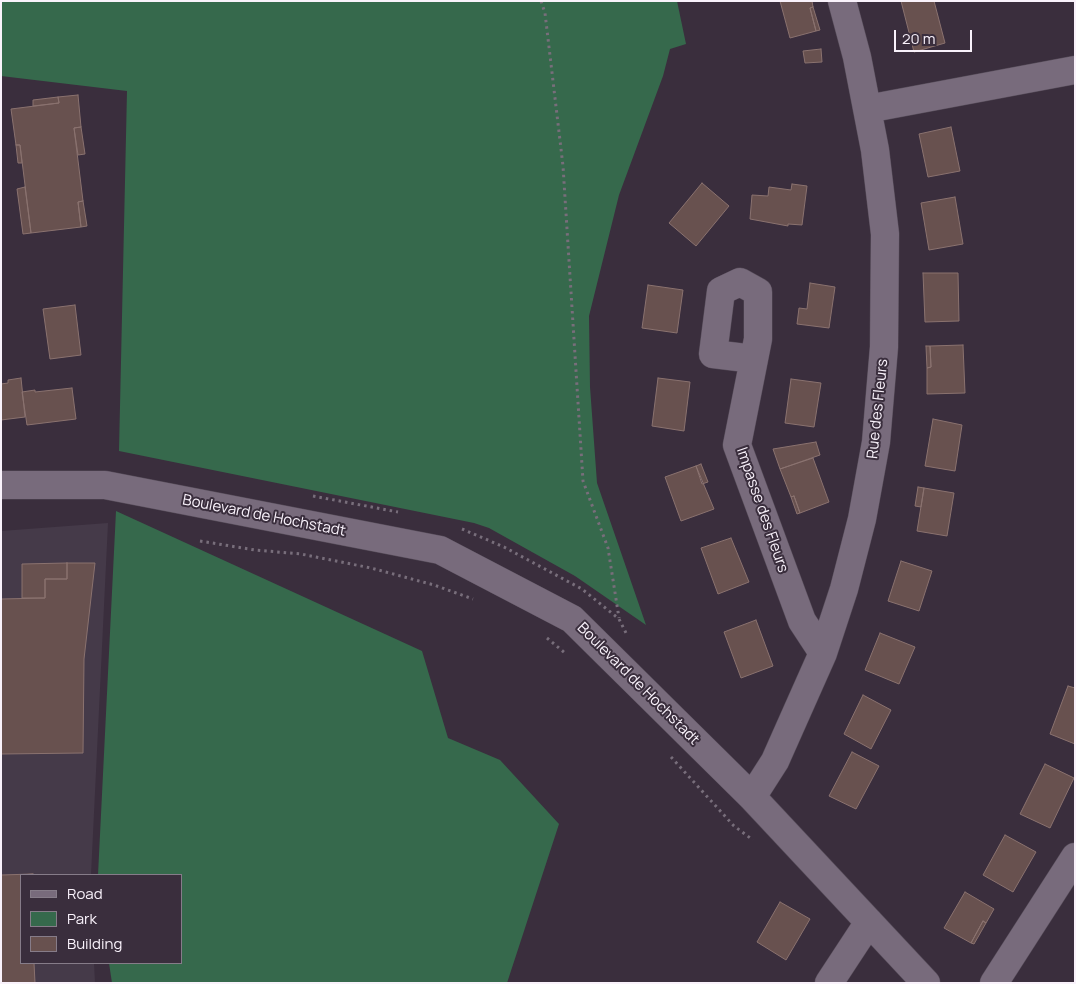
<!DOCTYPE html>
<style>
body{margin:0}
#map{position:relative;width:1076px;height:984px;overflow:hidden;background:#3a2e3d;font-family:Manrope,sans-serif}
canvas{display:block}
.frame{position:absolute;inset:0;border:2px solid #f9f2fb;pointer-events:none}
.legend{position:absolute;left:20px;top:874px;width:162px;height:90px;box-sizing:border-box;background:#3a2e3d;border:1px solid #867c89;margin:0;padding:6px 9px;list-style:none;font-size:15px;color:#f9f2fb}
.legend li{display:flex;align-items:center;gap:10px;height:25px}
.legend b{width:25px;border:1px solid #867c89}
.scale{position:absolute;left:894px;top:30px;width:78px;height:22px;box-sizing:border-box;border:2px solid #f9f2fb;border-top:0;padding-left:6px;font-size:15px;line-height:18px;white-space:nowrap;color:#f9f2fb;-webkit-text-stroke:4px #3a2e3d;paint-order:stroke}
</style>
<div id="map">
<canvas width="1076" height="984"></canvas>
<div class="frame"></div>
<ul class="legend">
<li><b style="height:6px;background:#786b7c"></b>Road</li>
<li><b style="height:14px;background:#36694c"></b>Park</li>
<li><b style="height:14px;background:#68514f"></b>Building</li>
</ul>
<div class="scale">20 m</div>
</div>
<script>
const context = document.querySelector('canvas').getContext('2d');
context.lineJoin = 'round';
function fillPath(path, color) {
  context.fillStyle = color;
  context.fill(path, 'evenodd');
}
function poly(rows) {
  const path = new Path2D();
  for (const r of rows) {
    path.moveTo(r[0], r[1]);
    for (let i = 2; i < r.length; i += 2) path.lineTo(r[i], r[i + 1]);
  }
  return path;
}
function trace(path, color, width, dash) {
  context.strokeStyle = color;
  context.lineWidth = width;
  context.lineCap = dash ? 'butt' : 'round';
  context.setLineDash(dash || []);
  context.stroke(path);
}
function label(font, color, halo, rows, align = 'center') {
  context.font = font + ' Manrope,sans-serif';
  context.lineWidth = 4;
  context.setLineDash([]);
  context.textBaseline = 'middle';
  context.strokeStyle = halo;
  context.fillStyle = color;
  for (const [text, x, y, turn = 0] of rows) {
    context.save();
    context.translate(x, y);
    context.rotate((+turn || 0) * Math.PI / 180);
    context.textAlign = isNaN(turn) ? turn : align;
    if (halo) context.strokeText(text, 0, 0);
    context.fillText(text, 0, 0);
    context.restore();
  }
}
fillPath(poly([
 [108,523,91,875,21,875,21,963,94,963,95,983,1,983,1,531]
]), '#453a49');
fillPath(poly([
 [1,1,677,1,686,44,670,49,663,76,619,195,589,316,590,387,597,483,646,625,575,576,489,528,474,523,119,451,127,91,1,76],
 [116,511,422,651,448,738,500,760,559,824,507,983,112,983,109,963,181,963,181,875,98,875]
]), '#36694c');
const building = poly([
 [780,1,812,1,813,7,810,8,816,31,790,38,780,1],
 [901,1,934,1,945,43,914,52,901,1],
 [813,7,820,30,816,31,810,8,813,7],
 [821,49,822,62,805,63,803,51,821,49],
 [78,95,81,127,74,128,83,201,78,202,81,227,31,233,20,145,16,145,11,109,59,103,58,97,78,95],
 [58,97,59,103,33,106,33,100,58,97],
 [81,127,85,154,78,155,74,128,81,127],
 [951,127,960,171,928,177,919,134,951,127],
 [16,145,20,145,22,163,18,163,16,145],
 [702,183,729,206,696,246,669,223,702,183],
 [792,184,807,186,802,225,788,224,788,226,750,219,752,195,768,196,769,187,791,190,792,184],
 [25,187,31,233,23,234,17,189,25,187],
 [955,197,963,244,929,250,921,203,955,197],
 [83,201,87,226,81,227,78,202,83,201],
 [923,273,958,273,959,321,925,322,923,273],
 [810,283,835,287,829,328,797,324,799,308,807,309,810,283],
 [648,285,683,290,677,333,642,328,648,285],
 [75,305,81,355,50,359,43,309,75,305],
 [963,345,965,393,927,394,927,368,931,367,930,346,963,345],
 [926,346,930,346,931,367,927,368,926,346],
 [21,378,25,417,1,420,1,384,8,383,8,380,21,378],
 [658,378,690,382,684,431,652,426,658,378],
 [791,379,821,383,814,427,785,423,791,379],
 [72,388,76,419,27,425,22,392,35,390,35,392,72,388],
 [933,419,962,425,955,471,925,466,933,419],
 [816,442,820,455,780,469,773,449,816,442],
 [813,458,829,502,800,513,794,496,791,497,780,469,813,458],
 [701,464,708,482,702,484,696,466,701,464],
 [696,466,714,509,681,521,665,477,696,466],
 [918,487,924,488,921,507,915,506,918,487],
 [924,488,954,493,947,536,917,531,924,488],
 [794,496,800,513,797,514,791,497,794,496],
 [731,538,749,582,718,594,701,548,731,538],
 [901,561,932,571,919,611,888,601,901,561],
 [67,563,95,563,84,659,83,753,1,754,1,599,45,598,45,579,67,579,67,563],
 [67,563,67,579,45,579,45,598,22,598,22,564,67,563],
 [756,620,773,666,741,678,724,632,756,620],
 [880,633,915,647,899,684,865,670,880,633],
 [1068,686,1075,688,1075,744,1050,734,1068,686],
 [863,695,891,710,871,749,844,734,863,695],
 [852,752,879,766,856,809,829,796,852,752],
 [1045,764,1074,778,1050,828,1020,814,1045,764],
 [1005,835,1036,852,1013,892,983,875,1005,835],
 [33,874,21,875,21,963,34,963,35,983,1,983,1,875,33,874],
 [965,892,994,909,986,923,983,921,971,943,944,928,965,892],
 [780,902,810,919,786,960,757,942,780,902],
 [983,921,986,923,974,944,971,943,983,921]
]);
fillPath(building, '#68514f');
trace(building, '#8a726f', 1);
const minor = poly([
 [867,109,1075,70],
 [754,359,713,354,721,291,740,282,758,292,758,339,737,445,802,621,823,653],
 [1,485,105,485,440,550,572,619,752,797,926,983],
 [752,797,775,761,823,653,844,589,862,519,876,442,884,347,885,234,875,150,857,57,842,1],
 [829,983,869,922],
 [994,983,1075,857]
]);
trace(minor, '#554b58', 29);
trace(poly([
 [541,1,545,13,563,166,583,481,608,548,619,618],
 [313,496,398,512],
 [462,529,504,547,582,589,619,619,626,633],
 [200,541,255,550,301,554,371,568,434,585,473,599],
 [547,638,565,653],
 [671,757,734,826,753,840]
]), '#786e7b', 3, [2.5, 4]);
trace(minor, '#786b7c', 28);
label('15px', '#f9f2fb', '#3a2e3d', [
 ["Rue des Fleurs",878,409,-84],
 ["Impasse des Fleurs",762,510,71],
 ["Boulevard de Hochstadt",264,516,11],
 ["Boulevard de Hochstadt",638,684,45]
]);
</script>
